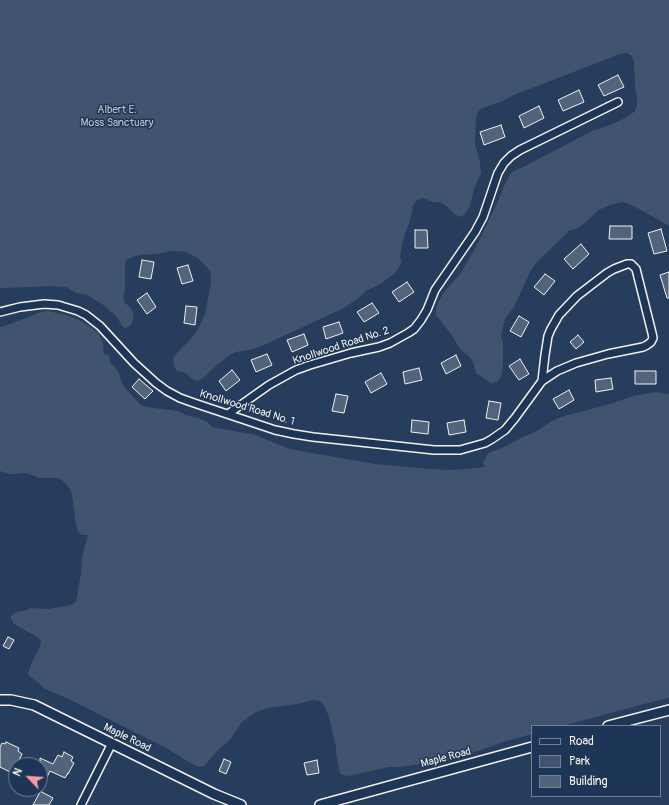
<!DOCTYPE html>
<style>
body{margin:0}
#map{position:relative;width:669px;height:805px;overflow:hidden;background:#263d5d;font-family:Pangolin,sans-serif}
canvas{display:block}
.legend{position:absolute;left:531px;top:725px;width:130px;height:72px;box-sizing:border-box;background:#1d3557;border:1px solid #738091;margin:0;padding:5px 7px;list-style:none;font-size:12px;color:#f4f1e8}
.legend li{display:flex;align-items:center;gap:8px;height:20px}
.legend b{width:20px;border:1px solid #738091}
.north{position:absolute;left:8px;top:757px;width:40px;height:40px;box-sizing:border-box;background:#1d3557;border:1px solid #738091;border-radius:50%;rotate:295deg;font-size:11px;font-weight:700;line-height:16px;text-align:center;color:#f4f1e8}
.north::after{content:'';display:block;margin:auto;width:14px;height:18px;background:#ff9aa2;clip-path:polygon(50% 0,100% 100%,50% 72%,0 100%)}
</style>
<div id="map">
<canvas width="669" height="805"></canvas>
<ul class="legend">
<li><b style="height:5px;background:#1d3557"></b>Road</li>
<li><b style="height:11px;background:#40546f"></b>Park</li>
<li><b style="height:11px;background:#52647b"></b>Building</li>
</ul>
<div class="north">N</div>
</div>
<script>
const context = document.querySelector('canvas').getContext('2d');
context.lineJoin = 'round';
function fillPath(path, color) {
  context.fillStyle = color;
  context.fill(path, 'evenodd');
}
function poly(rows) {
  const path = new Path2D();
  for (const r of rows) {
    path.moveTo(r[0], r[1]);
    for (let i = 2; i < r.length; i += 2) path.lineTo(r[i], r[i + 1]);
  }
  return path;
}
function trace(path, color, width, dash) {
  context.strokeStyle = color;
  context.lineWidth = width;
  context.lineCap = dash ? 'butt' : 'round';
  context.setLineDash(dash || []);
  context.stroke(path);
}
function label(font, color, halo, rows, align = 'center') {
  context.font = font + ' Pangolin,sans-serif';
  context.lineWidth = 3;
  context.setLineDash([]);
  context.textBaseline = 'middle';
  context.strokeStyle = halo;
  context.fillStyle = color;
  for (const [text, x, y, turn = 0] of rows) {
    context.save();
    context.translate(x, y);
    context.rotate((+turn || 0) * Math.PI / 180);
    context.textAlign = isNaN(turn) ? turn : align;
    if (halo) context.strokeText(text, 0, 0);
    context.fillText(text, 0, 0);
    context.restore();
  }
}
fillPath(poly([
 [0,0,669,0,669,226,643,211,627,203,621,202,610,205,599,210,581,226,576,229,570,230,536,263,530,272,515,305,505,319,501,336,503,342,503,365,501,377,497,382,491,383,476,373,473,362,470,357,460,349,451,334,436,315,436,309,438,303,444,292,461,273,479,241,498,201,505,184,511,173,516,170,527,165,592,131,610,125,625,118,630,115,635,111,637,105,637,99,635,87,634,61,631,55,626,53,620,54,514,95,503,101,480,109,477,114,476,120,475,138,475,144,480,162,481,173,474,189,470,206,464,215,458,217,445,205,439,202,433,202,422,198,416,201,413,206,411,217,405,234,402,245,400,257,402,262,396,272,382,283,366,291,357,299,342,309,264,345,253,349,236,352,230,355,216,366,203,378,198,381,192,379,188,375,183,372,177,371,174,366,173,359,176,354,189,341,197,331,205,314,211,283,211,277,210,271,198,258,186,252,171,251,157,254,139,255,130,258,125,262,125,289,123,297,125,303,130,307,134,314,132,323,131,325,126,328,123,327,116,316,102,304,87,295,76,293,66,287,51,286,33,287,0,288],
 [48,311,66,315,77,319,88,325,98,333,103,343,104,355,106,354,109,355,110,362,118,371,122,383,125,388,141,405,147,407,177,411,189,416,195,417,206,421,211,425,212,427,256,435,284,447,295,450,375,464,430,469,455,470,485,467,483,463,488,453,502,448,523,437,537,431,552,421,561,417,610,404,633,396,656,392,669,394,669,698,648,703,562,726,532,726,532,734,503,742,481,750,447,760,400,767,389,767,366,772,354,775,345,776,340,773,336,753,336,747,329,717,324,705,320,701,314,700,297,704,268,708,256,712,242,722,229,741,220,748,204,766,199,767,194,765,166,748,69,699,43,688,39,683,29,676,28,673,33,660,40,647,41,641,37,637,14,624,11,619,11,616,16,612,24,611,30,608,48,609,71,605,76,602,81,573,82,557,88,535,82,535,78,532,75,520,72,495,70,489,62,480,57,478,39,478,27,473,21,473,15,474,9,474,0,471,0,327,5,326,41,312]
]), '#40546f');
const building = poly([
 [618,75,624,87,604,96,598,85,618,75],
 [579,90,584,102,563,111,558,100,579,90],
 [539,106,544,118,524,128,519,116,539,106],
 [501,125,505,137,484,145,480,132,501,125],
 [610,226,632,226,632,239,609,239,610,226],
 [661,229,667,251,654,254,648,233,661,229],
 [415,230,427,230,428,248,415,248,415,230],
 [581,244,589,254,573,269,564,259,581,244],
 [142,260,154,262,151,279,139,277,142,260],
 [188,265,193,281,182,284,177,268,188,265],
 [669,272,669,298,667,298,660,275,669,272],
 [545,274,555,281,544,295,534,287,545,274],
 [407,282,414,292,399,302,392,292,407,282],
 [147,293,156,307,147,314,137,300,147,293],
 [372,303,379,313,364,322,357,312,372,303],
 [186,306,197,307,195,325,184,323,186,306],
 [519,316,529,322,521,337,510,331,519,316],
 [339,322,343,333,326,339,323,327,339,322],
 [304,334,308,345,292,352,287,340,304,334],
 [578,335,584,342,576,349,570,342,578,335],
 [267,354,272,365,256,372,251,360,267,354],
 [456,355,461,366,446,374,441,363,456,355],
 [520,359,529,374,519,380,509,366,520,359],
 [419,368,422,380,405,384,403,372,419,368],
 [232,370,240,380,226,391,219,381,232,370],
 [635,371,656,371,656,384,635,384,635,371],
 [381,373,387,384,371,393,365,382,381,373],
 [611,378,613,389,596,392,595,380,611,378],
 [139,379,153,391,145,399,132,387,139,379],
 [569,390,574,400,559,409,553,399,569,390],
 [336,394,348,396,344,413,332,411,336,394],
 [489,401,501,403,498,420,486,418,489,401],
 [412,420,429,422,428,434,411,432,412,420],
 [464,420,466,432,449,435,447,423,464,420],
 [8,637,14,640,9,649,3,646,8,637],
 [6,742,19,748,18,751,22,754,15,769,12,768,10,772,0,767,0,747,2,743,5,744,6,742],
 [64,752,73,757,71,761,74,763,68,774,68,773,65,778,50,771,40,791,53,798,49,805,33,805,40,792,40,758,53,764,58,755,62,757,64,752],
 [224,759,231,762,226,774,219,771,224,759],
 [317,760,319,773,307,775,304,763,317,760]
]);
fillPath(building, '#52647b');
trace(building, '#f4f1e8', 1);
const minor = poly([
 [0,312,20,307,44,304,58,305,78,311,86,315,100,326,134,363,156,383,167,391,180,398,194,403,275,430,294,434,313,437,434,450,460,450,485,443,492,439,505,430,515,418,542,381,557,371,576,363,608,354,643,347,647,345,651,342,653,338,652,333,636,269,631,264,627,264,614,269,607,273,577,296,559,315,551,329,548,336,545,355,542,381],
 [228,414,269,385,296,370,310,365,351,353,379,347,390,343,408,333,414,329,421,320,427,310,435,290,475,232,483,217,498,173,504,163,511,156,520,150,618,102],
 [81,805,112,743]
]);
const tertiary = poly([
 [0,700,11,700,34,705,214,794,241,805],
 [608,726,669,710],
 [320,805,532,747]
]);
trace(minor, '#f4f1e8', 10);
trace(tertiary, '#f4f1e8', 12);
trace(minor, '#1d3557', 7);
trace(tertiary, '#1d3557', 9);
label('11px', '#bec2c4', '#1d3557', [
 ["Albert E.",117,110],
 ["Moss Sanctuary",117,123]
]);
label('11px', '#f4f1e8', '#1d3557', [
 ["Knollwood Road No. 2",341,346,-18],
 ["Knollwood Road No. 1",247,408,17],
 ["Maple Road",127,738,26],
 ["Maple Road",446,758,-15]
]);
</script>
